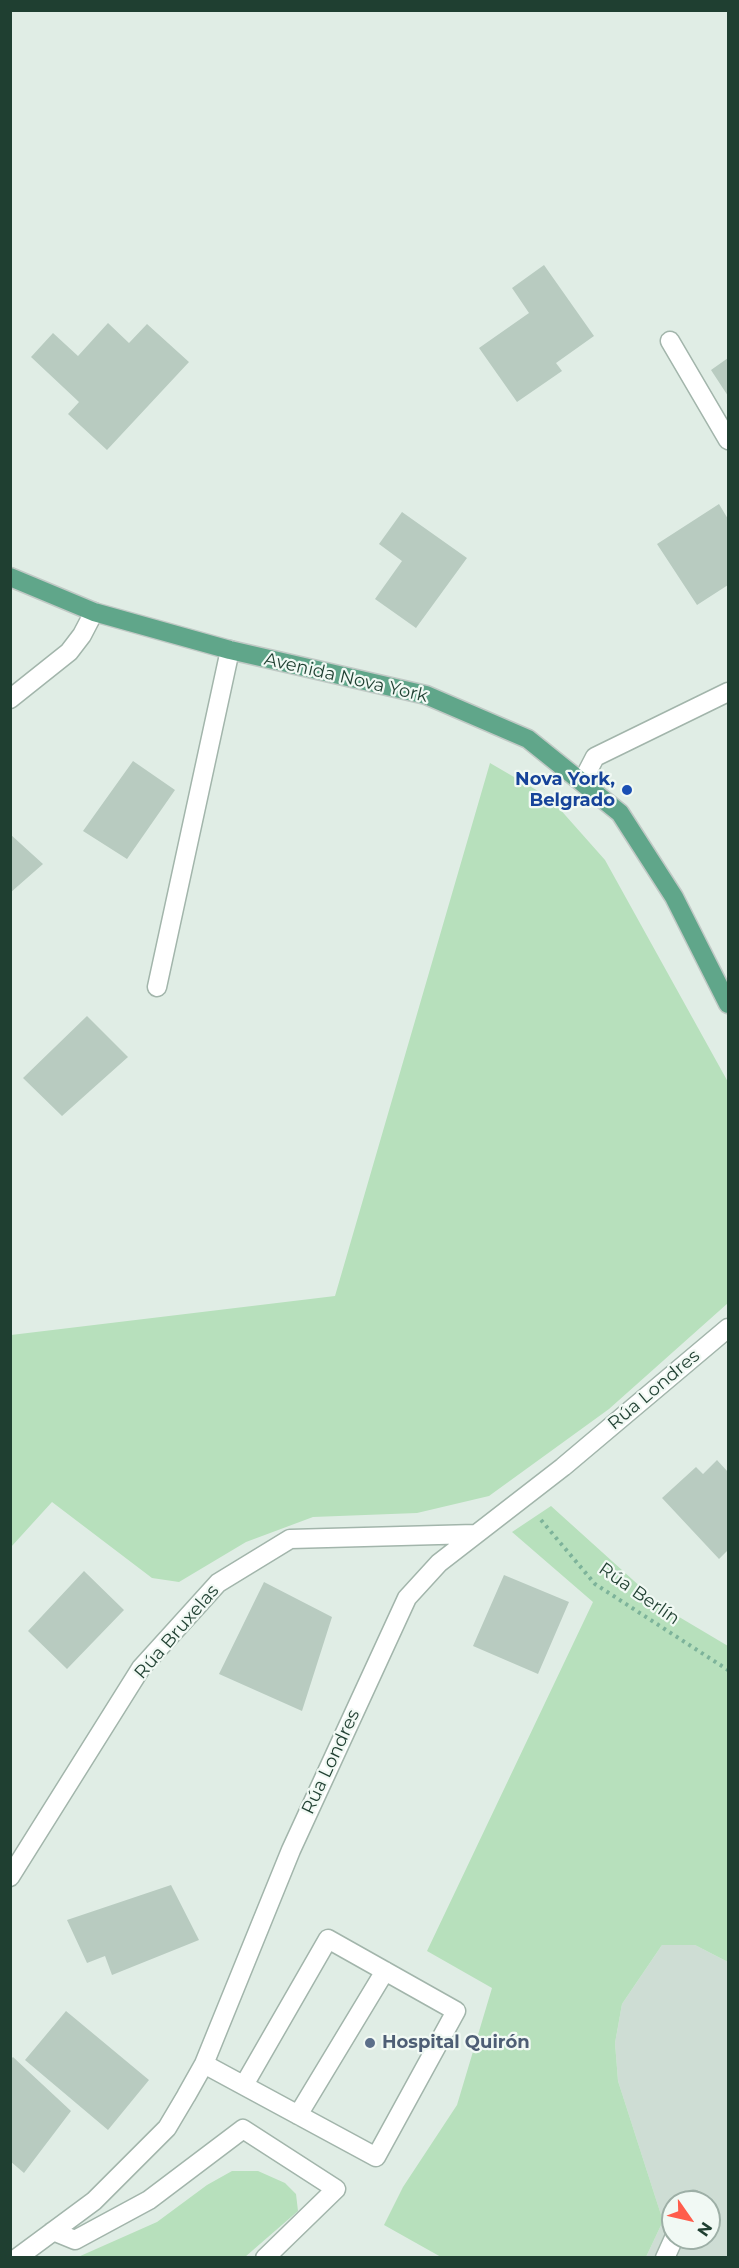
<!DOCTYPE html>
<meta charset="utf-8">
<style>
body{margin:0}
#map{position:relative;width:739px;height:2268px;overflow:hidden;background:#e0ede5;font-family:Montserrat,sans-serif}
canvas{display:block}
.frame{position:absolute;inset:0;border:12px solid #1f3f31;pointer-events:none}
.north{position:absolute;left:661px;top:2190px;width:60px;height:60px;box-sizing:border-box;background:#f1f9f4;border:2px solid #9dafa6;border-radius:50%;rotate:124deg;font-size:16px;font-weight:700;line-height:24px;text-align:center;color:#1f3f31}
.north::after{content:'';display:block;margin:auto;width:21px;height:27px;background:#ff5d4c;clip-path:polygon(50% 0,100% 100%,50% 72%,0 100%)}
</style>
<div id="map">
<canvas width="739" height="2268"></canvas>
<div class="frame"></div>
<div class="north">N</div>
</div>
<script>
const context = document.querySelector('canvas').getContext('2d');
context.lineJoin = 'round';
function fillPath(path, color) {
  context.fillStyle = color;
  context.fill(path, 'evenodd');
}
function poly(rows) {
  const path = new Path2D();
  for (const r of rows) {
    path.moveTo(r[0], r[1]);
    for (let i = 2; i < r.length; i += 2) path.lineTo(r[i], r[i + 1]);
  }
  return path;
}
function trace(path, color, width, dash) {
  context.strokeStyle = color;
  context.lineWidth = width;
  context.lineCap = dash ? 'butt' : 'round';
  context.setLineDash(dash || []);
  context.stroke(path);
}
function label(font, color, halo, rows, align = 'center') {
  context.font = font + ' Montserrat,sans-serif';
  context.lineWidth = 4.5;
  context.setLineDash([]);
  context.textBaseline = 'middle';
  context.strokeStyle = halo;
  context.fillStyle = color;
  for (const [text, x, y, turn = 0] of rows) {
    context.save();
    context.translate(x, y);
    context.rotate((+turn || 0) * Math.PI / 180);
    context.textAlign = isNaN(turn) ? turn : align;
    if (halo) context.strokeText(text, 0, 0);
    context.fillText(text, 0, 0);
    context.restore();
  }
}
fillPath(poly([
 [662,1945,695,1945,728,1962,728,2257,646,2257,663,2221,618,2081,615,2043,622,2004],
 [673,2202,709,2202,709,2238,673,2238]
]), '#ceddd4');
fillPath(poly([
 [490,763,550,798,605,860,728,1082,728,1303,609,1409,489,1496,417,1513,313,1517,246,1542,179,1582,152,1578,52,1502,11,1547,11,1335,335,1296],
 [551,1506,664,1608,728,1646,728,1962,695,1945,662,1945,622,2004,615,2043,618,2081,663,2221,646,2257,441,2257,384,2225,403,2187,457,2105,492,1988,427,1951,593,1602,512,1532],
 [232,2171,258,2171,285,2183,296,2194,298,2211,245,2257,78,2257,157,2222,207,2185]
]), '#b7e0bc');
fillPath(poly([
 [544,265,594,336,556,363,562,371,517,402,479,348,529,313,512,288],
 [108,323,129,343,147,324,189,362,107,450,68,414,79,402,31,357,53,333,78,356],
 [728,358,728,396,711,370],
 [719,504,728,519,728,585,697,605,657,544],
 [402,512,467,558,416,628,375,599,402,561,379,544],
 [133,761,175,790,127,859,83,831],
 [10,834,43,864,10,893],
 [87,1016,128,1057,62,1116,23,1078],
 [717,1460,728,1472,728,1550,719,1559,662,1498,696,1467,703,1474],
 [84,1571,124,1610,67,1669,28,1631],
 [504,1575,569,1602,538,1674,473,1646],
 [264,1582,332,1617,302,1711,219,1674],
 [171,1885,199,1940,112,1975,105,1956,87,1963,67,1920],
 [66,2011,149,2080,108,2130,25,2060],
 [13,2057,71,2111,24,2173,10,2161,10,2060]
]), '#b8cbc0');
const minor = poly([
 [670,341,728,440],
 [10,699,69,652,82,635,94,612],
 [582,782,595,757,728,692],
 [157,987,230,650],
 [10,1877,141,1668,218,1583,290,1539,475,1534],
 [204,2064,376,2157,456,2011,328,1939,244,2085],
 [298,2115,385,1971],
 [692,2202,693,2200],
 [53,2231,75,2240,149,2200,243,2129,336,2189,265,2258],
 [17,2258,94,2201,167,2128,186,2096,204,2064,291,1850,407,1598,439,1563,563,1467,728,1328],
 [665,2258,674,2238]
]);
const major = poly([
 [10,577,94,612,230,650,426,695,528,739,620,813,674,897,728,1004]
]);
trace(minor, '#a2b5ab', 21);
trace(major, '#c0c9c5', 21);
trace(poly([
 [541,1520,595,1584,728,1670]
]), '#7db39a', 4, [3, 4.5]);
trace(minor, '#fff', 18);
trace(major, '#60a68a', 18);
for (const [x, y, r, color] of [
 [627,790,6,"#1a4fb4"],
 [370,2043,6,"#5c6f8a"]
]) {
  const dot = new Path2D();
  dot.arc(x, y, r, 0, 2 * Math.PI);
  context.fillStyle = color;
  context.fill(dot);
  trace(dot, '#f1f9f4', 2);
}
label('18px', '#1f3f31', '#f1f9f4', [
 ["Avenida Nova York",346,678,13],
 ["Rúa Londres",654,1390,-40],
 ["Rúa Berlín",639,1594,35],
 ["Rúa Bruxelas",177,1632,-49],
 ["Rúa Londres",331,1762,-65]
]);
label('bold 18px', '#164399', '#f1f9f4', [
 ["Nova York,",615,780],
 ["Belgrado",615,801]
], 'right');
label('bold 18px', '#4e5e75', '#f1f9f4', [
 ["Hospital Quirón",382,2043]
], 'left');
</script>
